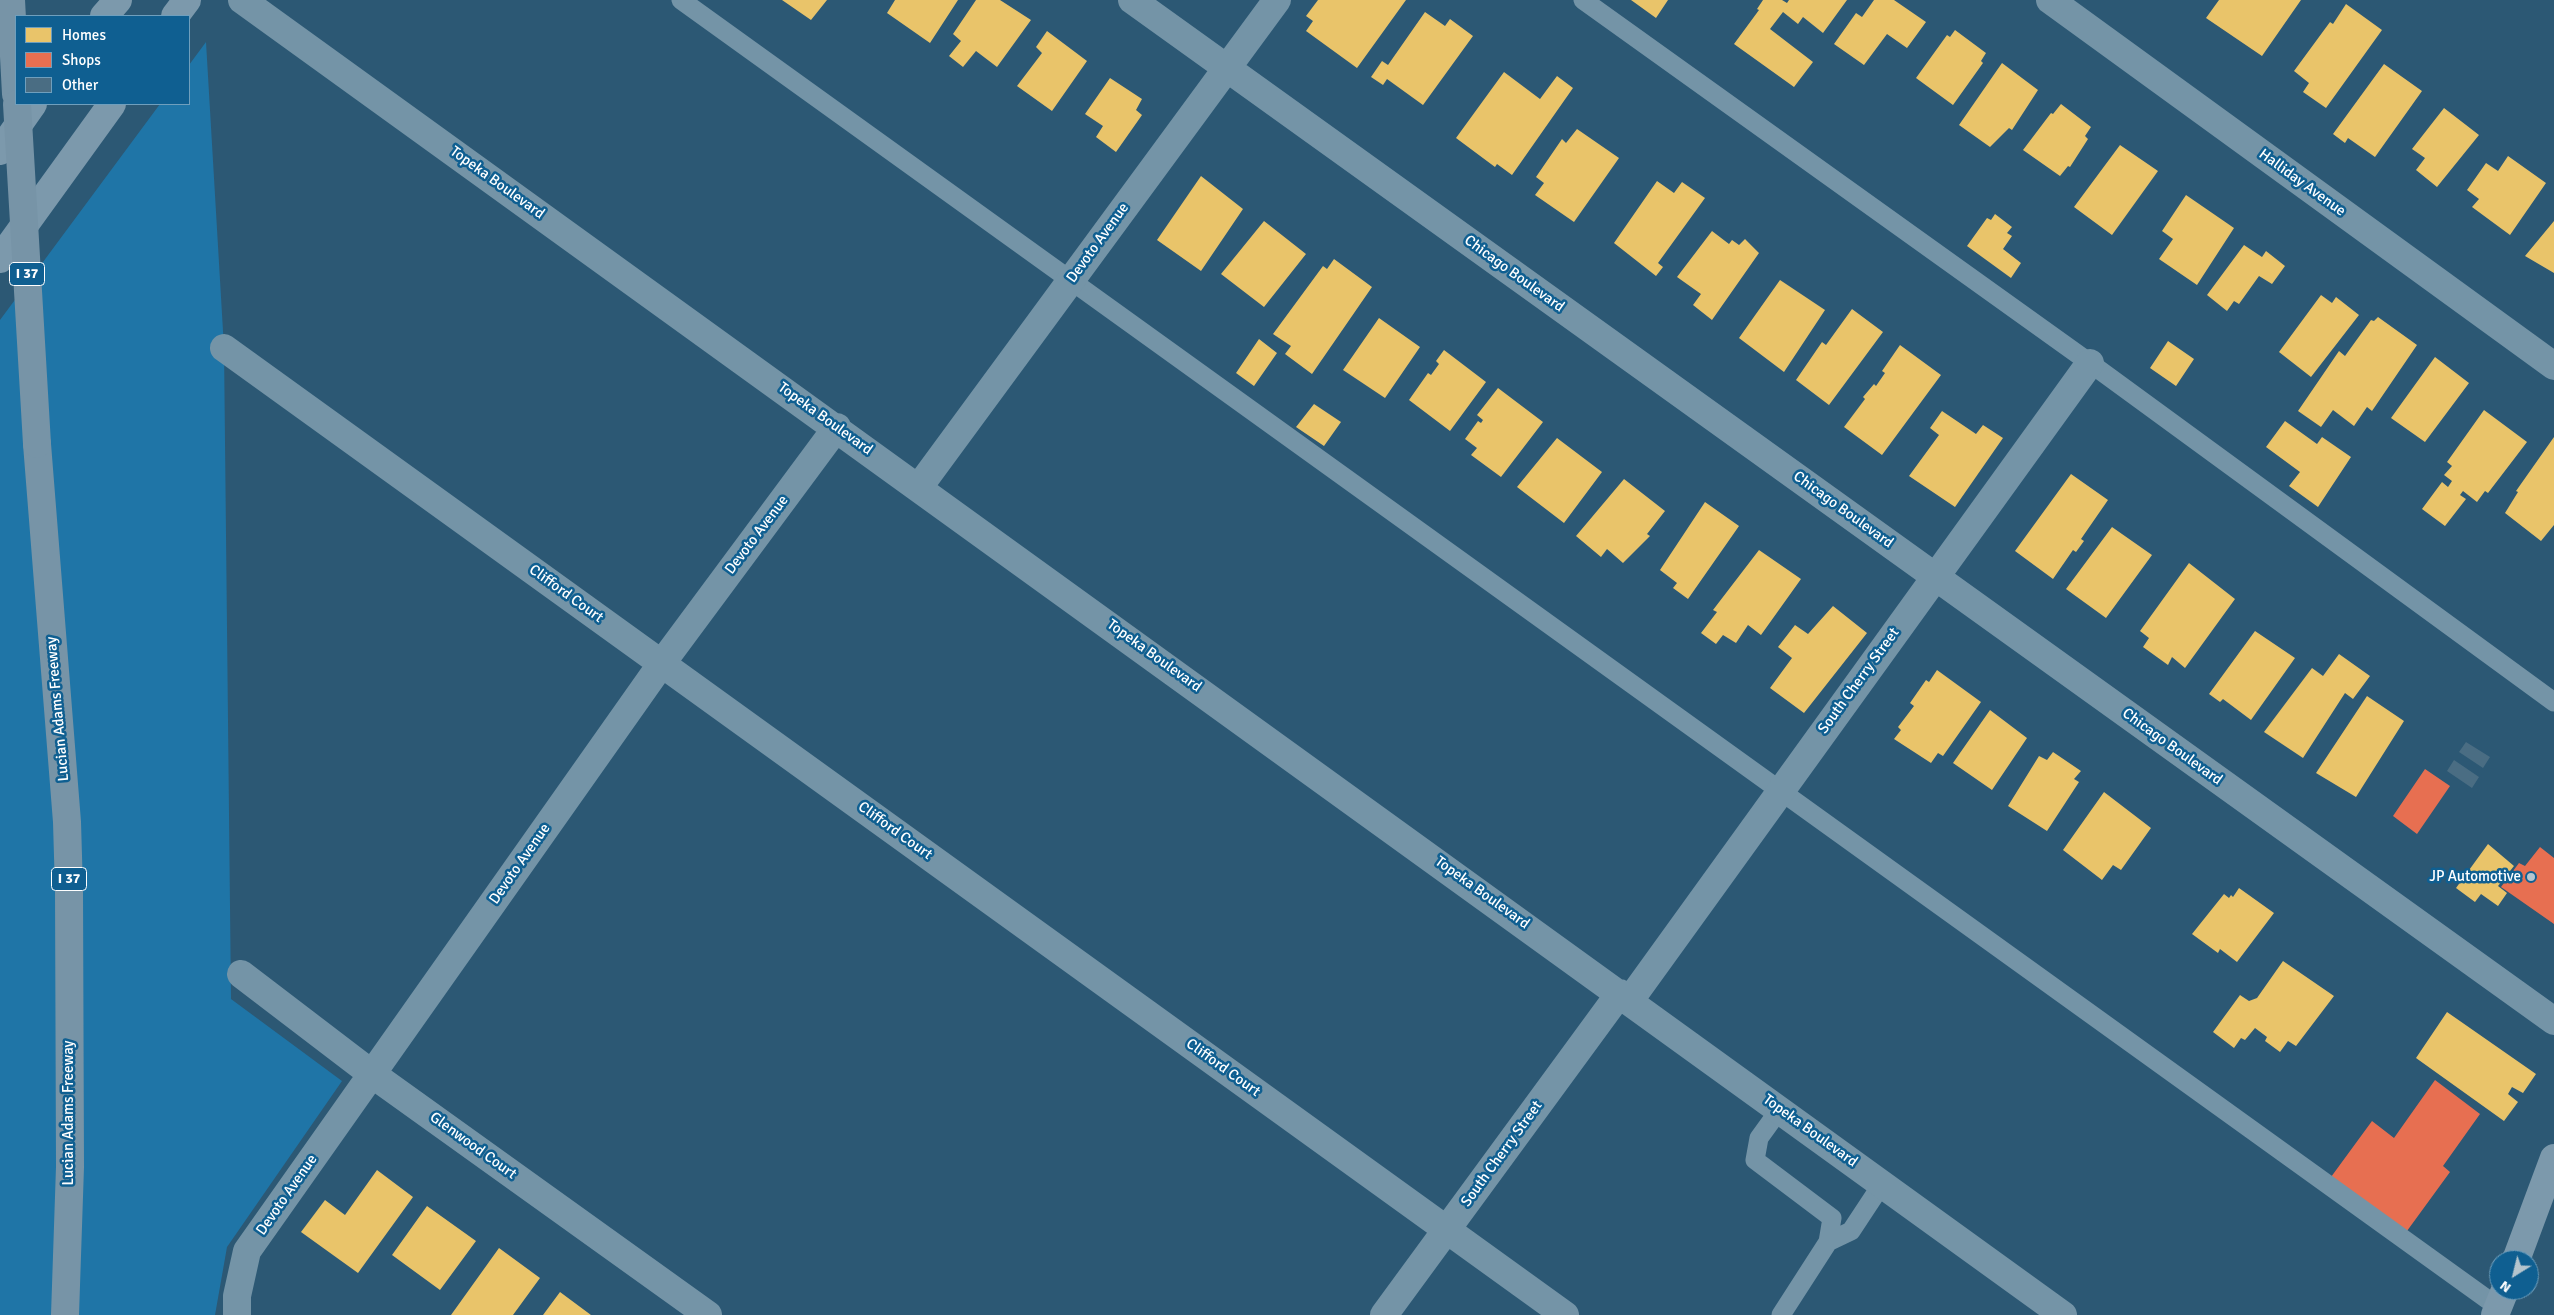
<!DOCTYPE html>
<style>
body{margin:0}
#map{position:relative;width:2554px;height:1315px;overflow:hidden;background:#2c5874;font-family:Signika,sans-serif}
canvas{display:block}
.legend{position:absolute;left:15px;top:15px;width:175px;height:90px;box-sizing:border-box;background:#0f5f91;border:1px solid #6f9fbd;margin:0;padding:6px 9px;list-style:none;font-size:15px;color:#fff}
.legend li{display:flex;align-items:center;gap:10px;height:25px}
.legend b{width:25px;border:1px solid #6f9fbd}
.north{position:absolute;left:2489px;top:1250px;width:50px;height:50px;box-sizing:border-box;background:#0f5f91;border:1px solid #6f9fbd;border-radius:50%;rotate:216deg;font-size:14px;font-weight:700;line-height:20px;text-align:center;color:#fff}
.north::after{content:'';display:block;margin:auto;width:18px;height:22px;background:#b5c5ce;clip-path:polygon(50% 0,100% 100%,50% 72%,0 100%)}
</style>
<div id="map">
<canvas width="2554" height="1315"></canvas>
<ul class="legend">
<li><b style="height:14px;background:#e9c46a"></b>Homes</li>
<li><b style="height:14px;background:#e76f51"></b>Shops</li>
<li><b style="height:14px;background:#4a6d83"></b>Other</li>
</ul>
<div class="north">N</div>
</div>
<script>
const context = document.querySelector('canvas').getContext('2d');
context.lineJoin = 'round';
function fillPath(path, color) {
  context.fillStyle = color;
  context.fill(path, 'evenodd');
}
function poly(rows) {
  const path = new Path2D();
  for (const r of rows) {
    path.moveTo(r[0], r[1]);
    for (let i = 2; i < r.length; i += 2) path.lineTo(r[i], r[i + 1]);
  }
  return path;
}
function trace(path, color, width, dash) {
  context.strokeStyle = color;
  context.lineWidth = width;
  context.lineCap = dash ? 'butt' : 'round';
  context.setLineDash(dash || []);
  context.stroke(path);
}
function label(font, color, halo, rows, align = 'center') {
  context.font = font + ' Signika,sans-serif';
  context.lineWidth = 5;
  context.setLineDash([]);
  context.textBaseline = 'middle';
  context.strokeStyle = halo;
  context.fillStyle = color;
  for (const [text, x, y, turn = 0] of rows) {
    context.save();
    context.translate(x, y);
    context.rotate((+turn || 0) * Math.PI / 180);
    context.textAlign = isNaN(turn) ? turn : align;
    if (halo) context.strokeText(text, 0, 0);
    context.fillText(text, 0, 0);
    context.restore();
  }
}
fillPath(poly([
 [206,42,224,348,231,999,342,1081,227,1247,215,1315,0,1315,0,320,160,104,189,104,189,65]
]), '#1f75a7');
fillPath(poly([
 [782,0,827,0,811,20],
 [895,0,958,0,930,43,887,13],
 [976,0,1000,0,1031,20,997,67,976,51,963,67,949,56,961,41,953,34],
 [1318,0,1406,0,1357,68,1306,31,1313,21,1306,16],
 [1631,0,1668,0,1656,18],
 [1763,0,1782,0,1787,3,1789,0,1847,0,1823,33,1803,17,1798,24,1783,12,1770,29,1813,62,1794,87,1734,44,1759,10,1757,9],
 [1874,0,1894,0,1926,22,1907,48,1887,34,1864,65,1834,44,1856,13,1862,17],
 [2219,0,2301,0,2262,56,2206,18],
 [2346,4,2382,30,2326,108,2303,92,2309,83,2294,71,2330,22,2333,24],
 [1425,12,1445,26,1450,19,1473,36,1423,105,1387,79,1383,85,1371,77,1382,61,1388,65],
 [1955,30,1986,53,1981,61,1983,63,1953,105,1916,78,1947,35,1950,37],
 [1047,31,1087,61,1052,111,1017,86,1042,53,1036,47],
 [2002,63,2038,90,2012,130,2009,128,1990,147,1959,125],
 [2384,64,2422,91,2375,157,2348,138,2345,143,2333,134],
 [1504,72,1540,99,1557,76,1573,88,1512,175,1497,164,1495,167,1456,138],
 [1110,78,1142,99,1136,110,1142,115,1116,152,1096,137,1103,126,1085,114],
 [2061,104,2091,127,2085,136,2088,139,2070,167,2068,166,2060,176,2023,150,2051,113,2053,114],
 [2444,108,2479,135,2437,187,2416,170,2425,158,2412,149],
 [1577,129,1619,158,1574,222,1535,195,1544,183,1536,177,1562,139,1566,143],
 [2120,145,2158,171,2112,235,2074,207],
 [2508,156,2546,183,2510,235,2472,207,2479,199,2467,190,2486,163,2498,171],
 [1201,176,1243,209,1201,271,1157,240],
 [1657,181,1674,193,1682,182,1705,198,1658,263,1663,267,1656,276,1614,243],
 [2186,195,2234,228,2197,285,2159,259,2173,239,2162,231],
 [1995,214,2012,227,2007,233,2012,236,2003,249,2021,263,2011,278,1967,246,1987,218,1991,220],
 [1264,221,1306,254,1264,307,1221,274],
 [2554,221,2554,273,2525,256],
 [1712,231,1729,244,1732,240,1739,245,1745,239,1759,253,1712,320,1693,305,1701,294,1677,277],
 [2244,245,2262,257,2266,251,2285,266,2272,284,2259,276,2239,304,2234,301,2227,311,2207,295],
 [1334,259,1372,287,1312,374,1285,354,1291,346,1273,334,1323,266,1327,269],
 [1780,280,1825,310,1784,372,1739,338],
 [2321,295,2332,303,2336,297,2359,315,2311,377,2279,352],
 [1852,309,1883,332,1829,405,1796,380,1822,342,1826,345],
 [2378,317,2417,345,2372,411,2367,407,2354,426,2333,410,2321,427,2298,411,2339,351,2345,356,2371,320,2374,321],
 [1379,318,1420,347,1385,398,1343,370],
 [1259,339,1277,353,1254,386,1236,373],
 [2168,341,2194,359,2176,386,2150,368],
 [1900,345,1941,375,1882,455,1844,427,1865,399,1863,397,1874,384,1876,386,1885,373,1882,371],
 [1444,350,1486,382,1450,431,1409,400,1428,373,1431,375,1439,364,1436,361],
 [2435,357,2469,383,2425,442,2391,418],
 [1498,388,1543,422,1501,477,1471,455,1477,448,1465,439,1478,421,1481,423,1483,420,1477,415],
 [1314,404,1341,422,1324,446,1296,427],
 [2484,410,2527,442,2488,493,2485,491,2477,502,2463,491,2460,495,2466,499,2445,526,2422,509,2442,482,2448,487,2452,481,2444,475,2452,466,2447,462],
 [1942,411,1976,434,1983,425,2003,438,1955,507,1909,476,1939,435,1930,428],
 [2285,421,2317,444,2322,437,2351,457,2318,507,2289,486,2300,472,2266,447],
 [2554,437,2554,525,2541,541,2505,513,2518,492,2516,491],
 [1557,438,1602,472,1564,523,1517,487],
 [2071,474,2108,500,2081,539,2084,541,2076,552,2073,550,2053,579,2015,551],
 [1624,479,1665,511,1647,534,1650,536,1623,563,1607,549,1601,557,1576,536],
 [1705,502,1739,526,1688,599,1673,588,1677,583,1660,570],
 [2112,527,2152,555,2106,618,2066,589],
 [1759,550,1801,579,1761,635,1748,625,1736,643,1723,635,1716,644,1701,633,1717,612,1713,610],
 [2189,563,2235,599,2185,668,2172,657,2168,665,2143,647,2149,638,2140,631],
 [1833,606,1867,633,1804,713,1770,688,1792,658,1778,647,1795,625,1808,634],
 [2255,631,2295,658,2251,720,2223,699,2220,702,2209,694],
 [2339,654,2370,676,2353,699,2345,693,2303,758,2264,732,2312,668,2323,676],
 [1937,670,1981,702,1943,756,1938,753,1931,763,1894,739,1901,730,1898,727,1914,706,1910,703,1926,680,1929,682],
 [2367,696,2404,721,2356,797,2316,773],
 [1990,710,2027,738,1992,790,1953,763],
 [2053,752,2081,771,2074,779,2079,782,2047,831,2008,806,2039,756,2047,760],
 [2104,792,2151,828,2121,870,2113,865,2102,880,2063,850],
 [2488,844,2514,866,2498,886,2507,893,2498,906,2481,894,2475,902,2456,888],
 [2239,888,2274,913,2237,962,2220,949,2218,953,2192,934,2224,894,2229,898,2231,895,2233,897],
 [2283,961,2334,996,2296,1046,2288,1041,2280,1052,2265,1041,2267,1037,2255,1028,2245,1040,2241,1038,2234,1048,2213,1032,2240,995,2249,1001,2257,998],
 [2447,1012,2536,1074,2523,1093,2512,1087,2508,1094,2518,1102,2504,1121,2416,1058],
 [377,1170,413,1197,358,1273,301,1232,325,1200,345,1215],
 [427,1206,476,1241,440,1290,392,1255],
 [499,1248,540,1278,513,1315,451,1315],
 [560,1292,591,1315,543,1315]
]), '#e9c46a');
fillPath(poly([
 [2425,769,2450,786,2417,834,2393,816],
 [2540,847,2554,858,2554,924,2501,887,2519,863,2525,866],
 [2435,1080,2480,1114,2443,1166,2450,1172,2407,1231,2331,1177,2372,1121,2394,1138]
]), '#e76f51');
fillPath(poly([
 [2466,742,2490,757,2483,768,2459,752],
 [2454,760,2479,777,2472,788,2447,771]
]), '#4a6d83');
trace(poly([
 [681,0,2498,1307],
 [1583,0,2090,363,2554,702],
 [1780,1109,1759,1138,1755,1160,1832,1218,1828,1242,1781,1315],
 [1828,1242,1851,1231,1882,1184]
]), '#7494a7', 19);
trace(poly([
 [242,0,2063,1315],
 [1132,0,2554,1021],
 [2050,0,2554,366],
 [224,348,1565,1315],
 [919,487,1277,0],
 [241,974,372,1074,708,1315],
 [1630,1000,2090,363],
 [237,1315,237,1296,247,1251,662,663,837,427],
 [1384,1315,1620,993]
]), '#7494a7', 28);
trace(poly([
 [104,16,118,0],
 [175,16,187,0],
 [0,151,33,104],
 [0,259,112,104],
 [2516,1260,2554,1158],
 [2495,1315,2505,1290]
]), '#7c99ac', 28);
trace(poly([
 [11,0,16,94],
 [37,444,67,822,69,890,70,1167,65,1315]
]), '#7794a7', 28);
trace(poly([
 [17,104,37,444]
]), '#7794a7', 28);
for (const [x, y, r, color] of [
 [2531,877,5,"#b5c5ce"]
]) {
  const dot = new Path2D();
  dot.arc(x, y, r, 0, 2 * Math.PI);
  context.fillStyle = color;
  context.fill(dot);
  trace(dot, '#0f5f91', 2);
}
for (const [x, y, w] of [
 [27,274,35],
 [69,879,35]
]) {
  const box = new Path2D();
  box.roundRect(x - w / 2, y - 11.5, w, 23, 4);
  context.fillStyle = '#0f5f91';
  context.fill(box);
  trace(box, '#fff', 1);
}
label('bold 14px', '#fff', null, [
 ["I 37",27,274],
 ["I 37",69,879]
]);
label('15px', '#fff', '#0f5f91', [
 ["Topeka Boulevard",497,183,36],
 ["Halliday Avenue",2302,183,36],
 ["Devoto Avenue",1098,243,-54],
 ["Chicago Boulevard",1514,274,36],
 ["Topeka Boulevard",825,419,36],
 ["Chicago Boulevard",1843,510,36],
 ["Devoto Avenue",757,535,-53],
 ["Clifford Court",566,594,36],
 ["Topeka Boulevard",1154,656,36],
 ["South Cherry Street",1859,681,-54],
 ["Lucian Adams Freeway",58,709,-95],
 ["Chicago Boulevard",2172,747,36],
 ["Clifford Court",895,831,36],
 ["Devoto Avenue",520,864,-55],
 ["Topeka Boulevard",1482,893,36],
 ["Clifford Court",1223,1068,36],
 ["Lucian Adams Freeway",69,1113,-90],
 ["Topeka Boulevard",1810,1131,36],
 ["Glenwood Court",473,1146,36],
 ["South Cherry Street",1502,1154,-54],
 ["Devoto Avenue",287,1195,-55]
]);
label('15px', '#fff', '#0f5f91', [
 ["JP Automotive",2521,877]
], 'right');
</script>
